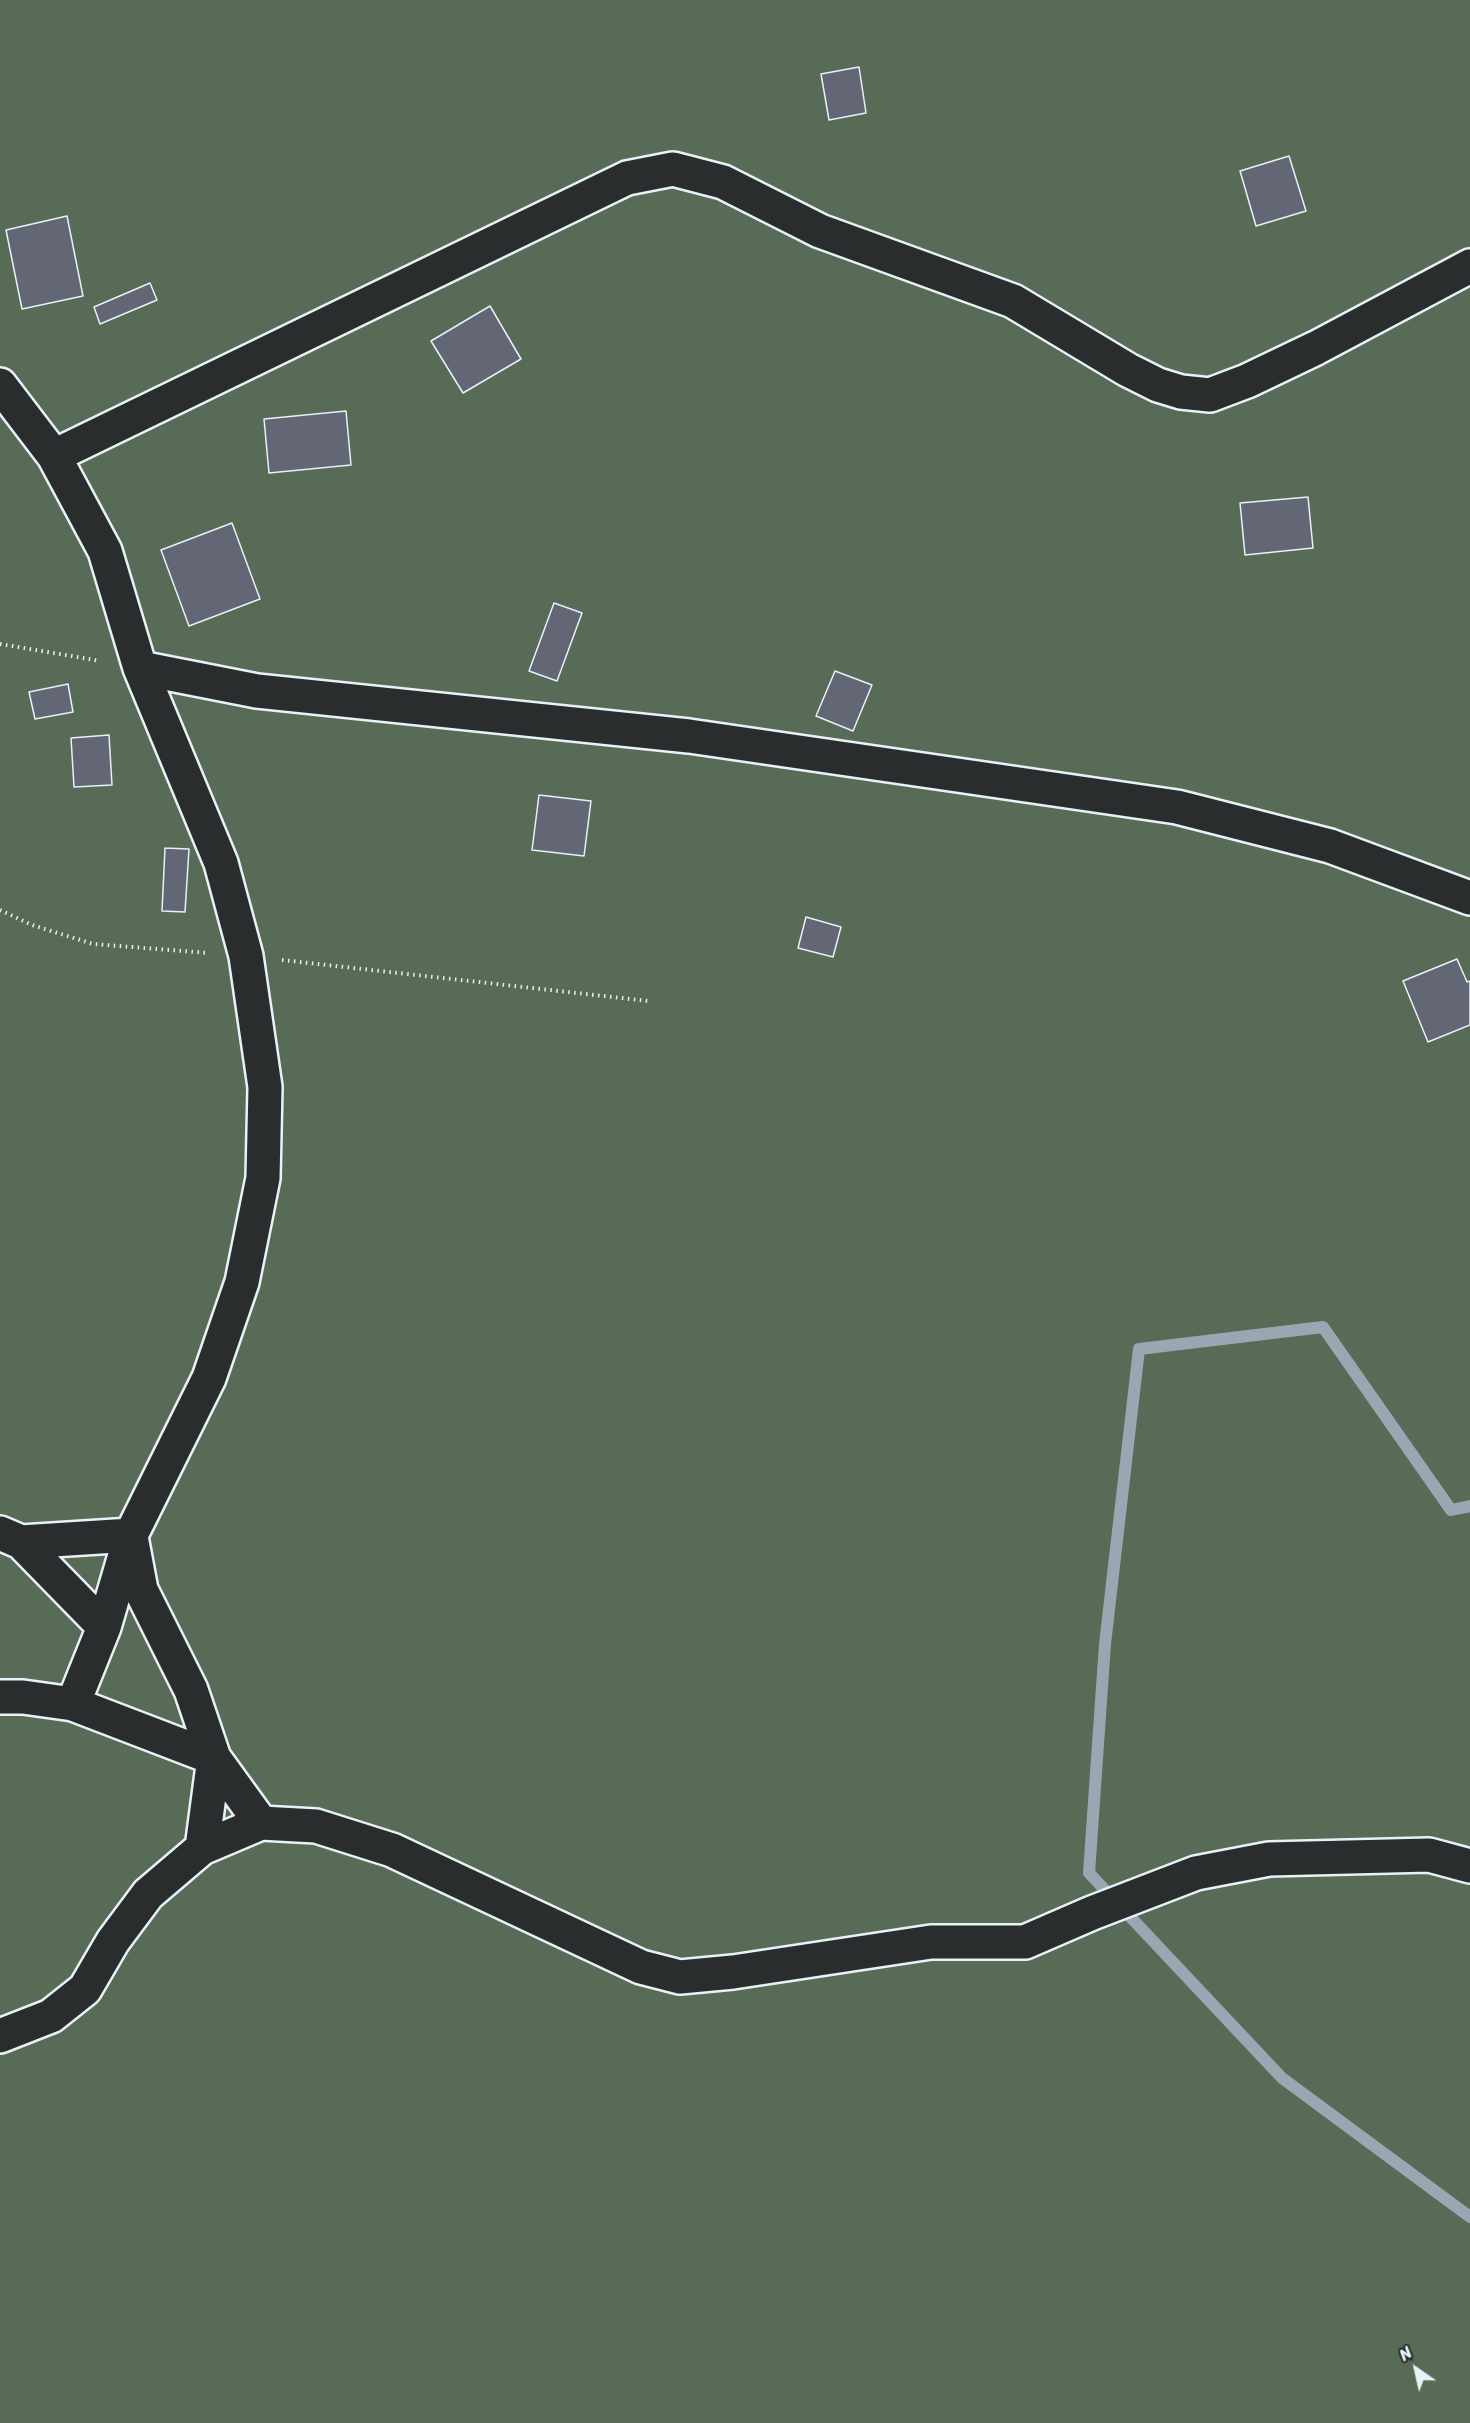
<!DOCTYPE html>
<style>
body{margin:0}
#map{position:relative;width:1470px;height:2423px;overflow:hidden;background:#2a2d2e;font-family:Sriracha,sans-serif}
canvas{display:block}
.north{position:absolute;left:1386px;top:2339px;width:60px;height:60px;-webkit-text-stroke:4px #2a2d2e;paint-order:stroke;rotate:326deg;font-size:16px;font-weight:700;line-height:24px;text-align:center;color:#e8f1f8}
.north::after{content:'';display:block;margin:auto;width:21px;height:27px;background:#e8f1f8;clip-path:polygon(50% 0,100% 100%,50% 72%,0 100%)}
</style>
<div id="map">
<canvas width="1470" height="2423"></canvas>
<div class="north">N</div>
</div>
<script>
const context = document.querySelector('canvas').getContext('2d');
context.lineJoin = 'round';
function fillPath(path, color) {
  context.fillStyle = color;
  context.fill(path, 'evenodd');
}
function poly(rows) {
  const path = new Path2D();
  for (const r of rows) {
    path.moveTo(r[0], r[1]);
    for (let i = 2; i < r.length; i += 2) path.lineTo(r[i], r[i + 1]);
  }
  return path;
}
function trace(path, color, width, dash) {
  context.strokeStyle = color;
  context.lineWidth = width;
  context.lineCap = dash ? 'butt' : 'round';
  context.setLineDash(dash || []);
  context.stroke(path);
}
fillPath(poly([
 [0,0,1470,0,1470,2423,0,2423]
]), '#576b56');
trace(poly([
 [1470,1506,1451,1510,1323,1327,1139,1349,1105,1644,1089,1873,1282,2078,1470,2217]
]), '#99a7b3', 12);
const building = poly([
 [859,67,866,113,829,120,821,74,859,67],
 [1289,156,1306,211,1256,226,1240,171,1289,156],
 [67,216,83,296,22,309,6,230,67,216],
 [150,283,157,300,100,324,94,307,150,283],
 [490,306,521,359,463,393,431,341,490,306],
 [346,411,351,465,269,473,264,419,346,411],
 [1308,497,1313,548,1245,555,1240,503,1308,497],
 [232,523,260,599,189,626,161,550,232,523],
 [554,603,582,613,557,681,529,671,554,603],
 [835,671,872,685,853,731,816,716,835,671],
 [68,684,73,712,35,719,29,692,68,684],
 [109,735,112,785,74,787,71,738,109,735],
 [539,795,591,801,584,856,532,850,539,795],
 [165,848,189,849,185,912,162,911,165,848],
 [806,917,841,927,833,957,798,948,806,917],
 [1457,959,1467,982,1470,981,1470,1025,1428,1042,1403,981,1457,959]
]);
fillPath(building, '#626675');
trace(building, '#e8f1f8', 1.5);
const street = poly([
 [0,385,54,456,105,551,140,668,221,863,246,956,265,1087,263,1178,242,1282,209,1378,131,1535,104,1627,73,1704],
 [54,456,627,178,673,169,723,182,820,231,1013,301,1128,370,1158,385,1181,392,1210,395,1247,381,1316,348,1470,266],
 [140,668,257,691,689,736,1177,807,1330,846,1470,898],
 [0,1533,21,1542,104,1627],
 [21,1542,131,1535],
 [132,1542,141,1590,191,1690,214,1758,261,1823],
 [0,1697,23,1697,73,1704,214,1758],
 [202,1848,214,1758],
 [0,2036,51,2016,85,1989,113,1941,148,1894,202,1848,261,1823,316,1826,392,1850,641,1967,680,1977,733,1972,931,1942,1025,1942,1092,1913,1196,1873,1269,1859,1429,1855,1470,1866]
]);
trace(street, '#e8f1f8', 38);
trace(poly([
 [0,644,100,661],
 [0,910,32,925,93,944,209,953],
 [282,960,648,1001]
]), '#e8f1f8', 4, [1.5, 4.5]);
trace(street, '#2a2d2e', 33);
</script>
